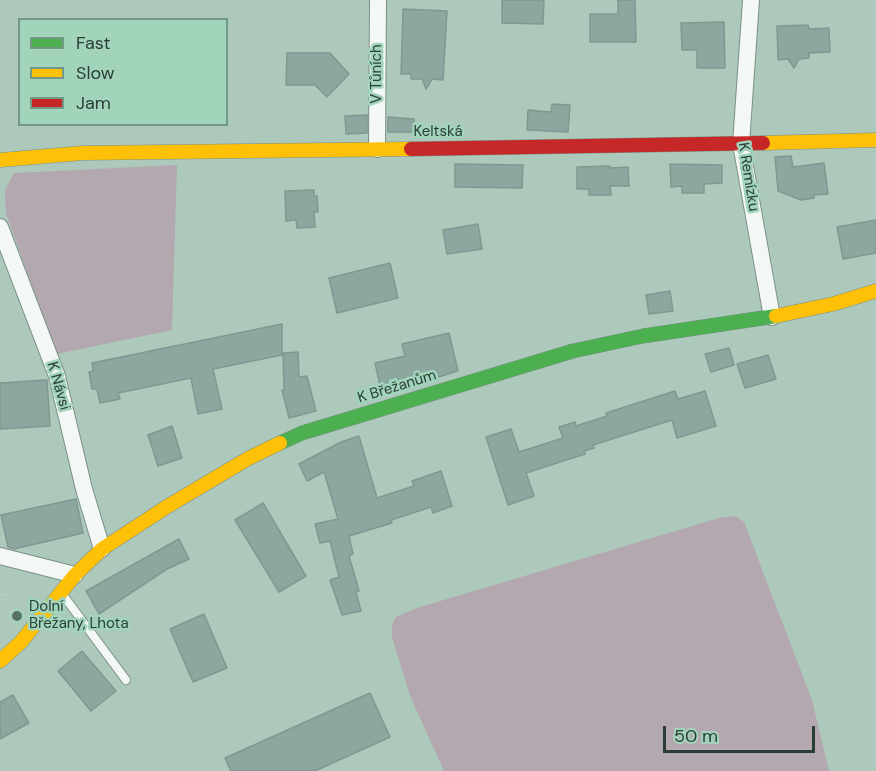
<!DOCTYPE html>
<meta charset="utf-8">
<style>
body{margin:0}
#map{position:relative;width:876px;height:771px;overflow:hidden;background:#adc9bb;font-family:"DM Sans",sans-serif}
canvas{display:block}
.legend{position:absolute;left:18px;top:18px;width:210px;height:108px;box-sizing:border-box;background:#a2d4bc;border:2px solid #729886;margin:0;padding:8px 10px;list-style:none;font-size:18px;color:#2a3e35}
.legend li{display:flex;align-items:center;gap:12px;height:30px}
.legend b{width:30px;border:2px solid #729886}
.scale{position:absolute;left:663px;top:726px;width:152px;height:27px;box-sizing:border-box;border:3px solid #2a3e35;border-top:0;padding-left:8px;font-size:18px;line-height:21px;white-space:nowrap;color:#2a3e35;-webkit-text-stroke:4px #a2d4bc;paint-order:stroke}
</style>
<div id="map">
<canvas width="876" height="771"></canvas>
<ul class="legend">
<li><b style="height:8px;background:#4caf50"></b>Fast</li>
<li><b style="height:8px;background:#ffc107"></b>Slow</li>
<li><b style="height:8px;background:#c62828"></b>Jam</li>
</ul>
<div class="scale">50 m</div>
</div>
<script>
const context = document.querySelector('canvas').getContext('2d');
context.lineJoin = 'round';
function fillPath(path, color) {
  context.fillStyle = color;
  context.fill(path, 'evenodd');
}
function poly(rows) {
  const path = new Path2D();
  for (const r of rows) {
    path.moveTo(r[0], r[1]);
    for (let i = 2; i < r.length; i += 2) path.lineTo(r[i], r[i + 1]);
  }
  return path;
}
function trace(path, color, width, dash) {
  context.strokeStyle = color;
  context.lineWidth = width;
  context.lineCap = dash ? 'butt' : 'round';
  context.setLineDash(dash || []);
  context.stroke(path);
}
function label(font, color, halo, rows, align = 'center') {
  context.font = font + ' "DM Sans",sans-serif';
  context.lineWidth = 5;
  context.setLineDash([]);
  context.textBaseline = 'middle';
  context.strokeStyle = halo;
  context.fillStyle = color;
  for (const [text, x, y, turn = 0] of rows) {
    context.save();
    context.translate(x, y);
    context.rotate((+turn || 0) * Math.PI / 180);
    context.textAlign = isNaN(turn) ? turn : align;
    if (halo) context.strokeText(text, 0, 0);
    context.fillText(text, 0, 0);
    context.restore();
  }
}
fillPath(poly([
 [177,165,172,330,57,354,6,214,5,190,14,173],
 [736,516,744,522,812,700,829,771,444,771,410,696,392,637,392,625,396,617,417,608,719,518]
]), '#b3a8af');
const building = poly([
 [502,0,544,0,543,24,502,23,502,0],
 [618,0,635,0,636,42,590,42,590,14,618,14,618,0],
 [403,9,447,11,443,80,432,79,426,89,422,79,411,79,411,74,401,74,403,9],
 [724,22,725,68,697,68,697,50,682,50,681,23,724,22],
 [808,25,809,29,829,28,830,52,809,53,809,58,799,59,794,68,788,59,778,60,777,26,808,25],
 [287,53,330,53,349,74,327,97,315,85,286,85,287,53],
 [552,104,570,105,568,132,527,130,528,110,551,112,552,104],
 [367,115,367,133,346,134,345,116,367,115],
 [388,117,414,119,413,132,388,132,388,117],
 [791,156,793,167,824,163,828,194,814,195,814,198,801,200,778,191,775,157,791,156],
 [455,164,523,165,522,188,455,187,455,164],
 [670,164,722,165,722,183,704,184,704,193,682,193,682,186,671,187,670,164],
 [610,166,610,168,628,167,629,186,610,186,611,195,589,195,589,189,577,189,577,167,610,166],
 [314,190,314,196,317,196,318,212,314,212,315,227,297,228,296,220,286,221,285,191,314,190],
 [876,220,876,253,843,259,837,227,876,220],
 [478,224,482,249,447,254,443,230,478,224],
 [390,263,398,298,337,313,329,278,390,263],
 [670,291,673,311,649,314,646,295,670,291],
 [282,324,282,355,213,369,222,409,198,414,191,378,118,393,120,399,100,403,97,389,92,389,89,372,93,371,92,363,282,324],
 [449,333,458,371,382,394,375,363,405,356,402,344,449,333],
 [729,348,734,365,711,372,705,354,729,348],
 [298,352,299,377,307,376,316,411,289,418,282,390,284,390,283,353,298,352],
 [768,355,776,379,745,388,737,364,768,355],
 [47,380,50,426,0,429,0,383,47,380],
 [675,391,678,399,705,391,716,426,677,438,672,420,593,445,594,448,584,451,585,454,526,473,534,496,508,505,486,437,511,429,519,452,563,438,559,427,575,422,576,426,607,416,606,413,675,391],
 [172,426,182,458,158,466,148,435,172,426],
 [359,436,377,498,414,486,412,481,441,471,452,506,433,513,431,507,391,520,392,523,349,536,353,554,349,556,359,591,356,592,361,611,342,615,330,580,339,577,330,541,320,543,315,524,338,519,324,472,307,481,299,464,341,442,359,436],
 [76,499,83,533,14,549,8,547,1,515,76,499],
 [263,503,306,576,279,592,235,520,263,503],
 [179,539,189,559,167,569,99,614,86,591,179,539],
 [204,614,227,668,193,682,170,629,204,614],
 [82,651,116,691,91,711,58,671,82,651],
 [370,693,390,737,315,771,231,771,225,758,370,693],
 [13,695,29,723,0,739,0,702,13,695]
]);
fillPath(building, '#8ba7a0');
trace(building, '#819891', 1.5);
const lane = poly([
 [63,595,126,680]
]);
const street = poly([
 [751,0,741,144,772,317],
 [377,149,378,0],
 [0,227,57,376,84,489,102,549],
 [0,556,75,575]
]);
const fast = poly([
 [280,443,302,433,573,351,643,336,776,316]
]);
const slow = poly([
 [763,143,876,140],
 [0,160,83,153,411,149],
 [776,316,833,304,876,291],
 [0,661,21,642,75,575,102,549,168,506,249,458,280,443]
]);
const jam = poly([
 [411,149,763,143]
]);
trace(lane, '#7a9086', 10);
trace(street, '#7a9086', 18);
trace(fast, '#7a9086', 15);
trace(slow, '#7a9086', 15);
trace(jam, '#7a9086', 15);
trace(poly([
 [0,589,14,615,13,617]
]), '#c3cbc7', 4, [1.5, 4.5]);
trace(lane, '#f3f7f5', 8);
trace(street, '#f3f7f5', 16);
trace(fast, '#4caf50', 14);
trace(slow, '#ffc107', 14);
trace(jam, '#c62828', 14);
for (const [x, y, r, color] of [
 [17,616,6,"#586f64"]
]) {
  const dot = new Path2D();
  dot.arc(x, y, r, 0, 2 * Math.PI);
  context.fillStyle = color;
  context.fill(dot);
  trace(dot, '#a2d4bc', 2);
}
label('15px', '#2a3e35', '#a2d4bc', [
 ["V Tůních",377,74,-90],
 ["Keltská",438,132],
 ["K Remízku",748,177,81],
 ["K Návsi",58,386,74],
 ["K Břežanům",397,387,-17]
]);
label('15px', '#2a3e35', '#a2d4bc', [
 ["Dolní",29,607],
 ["Břežany, Lhota",29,624]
], 'left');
</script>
